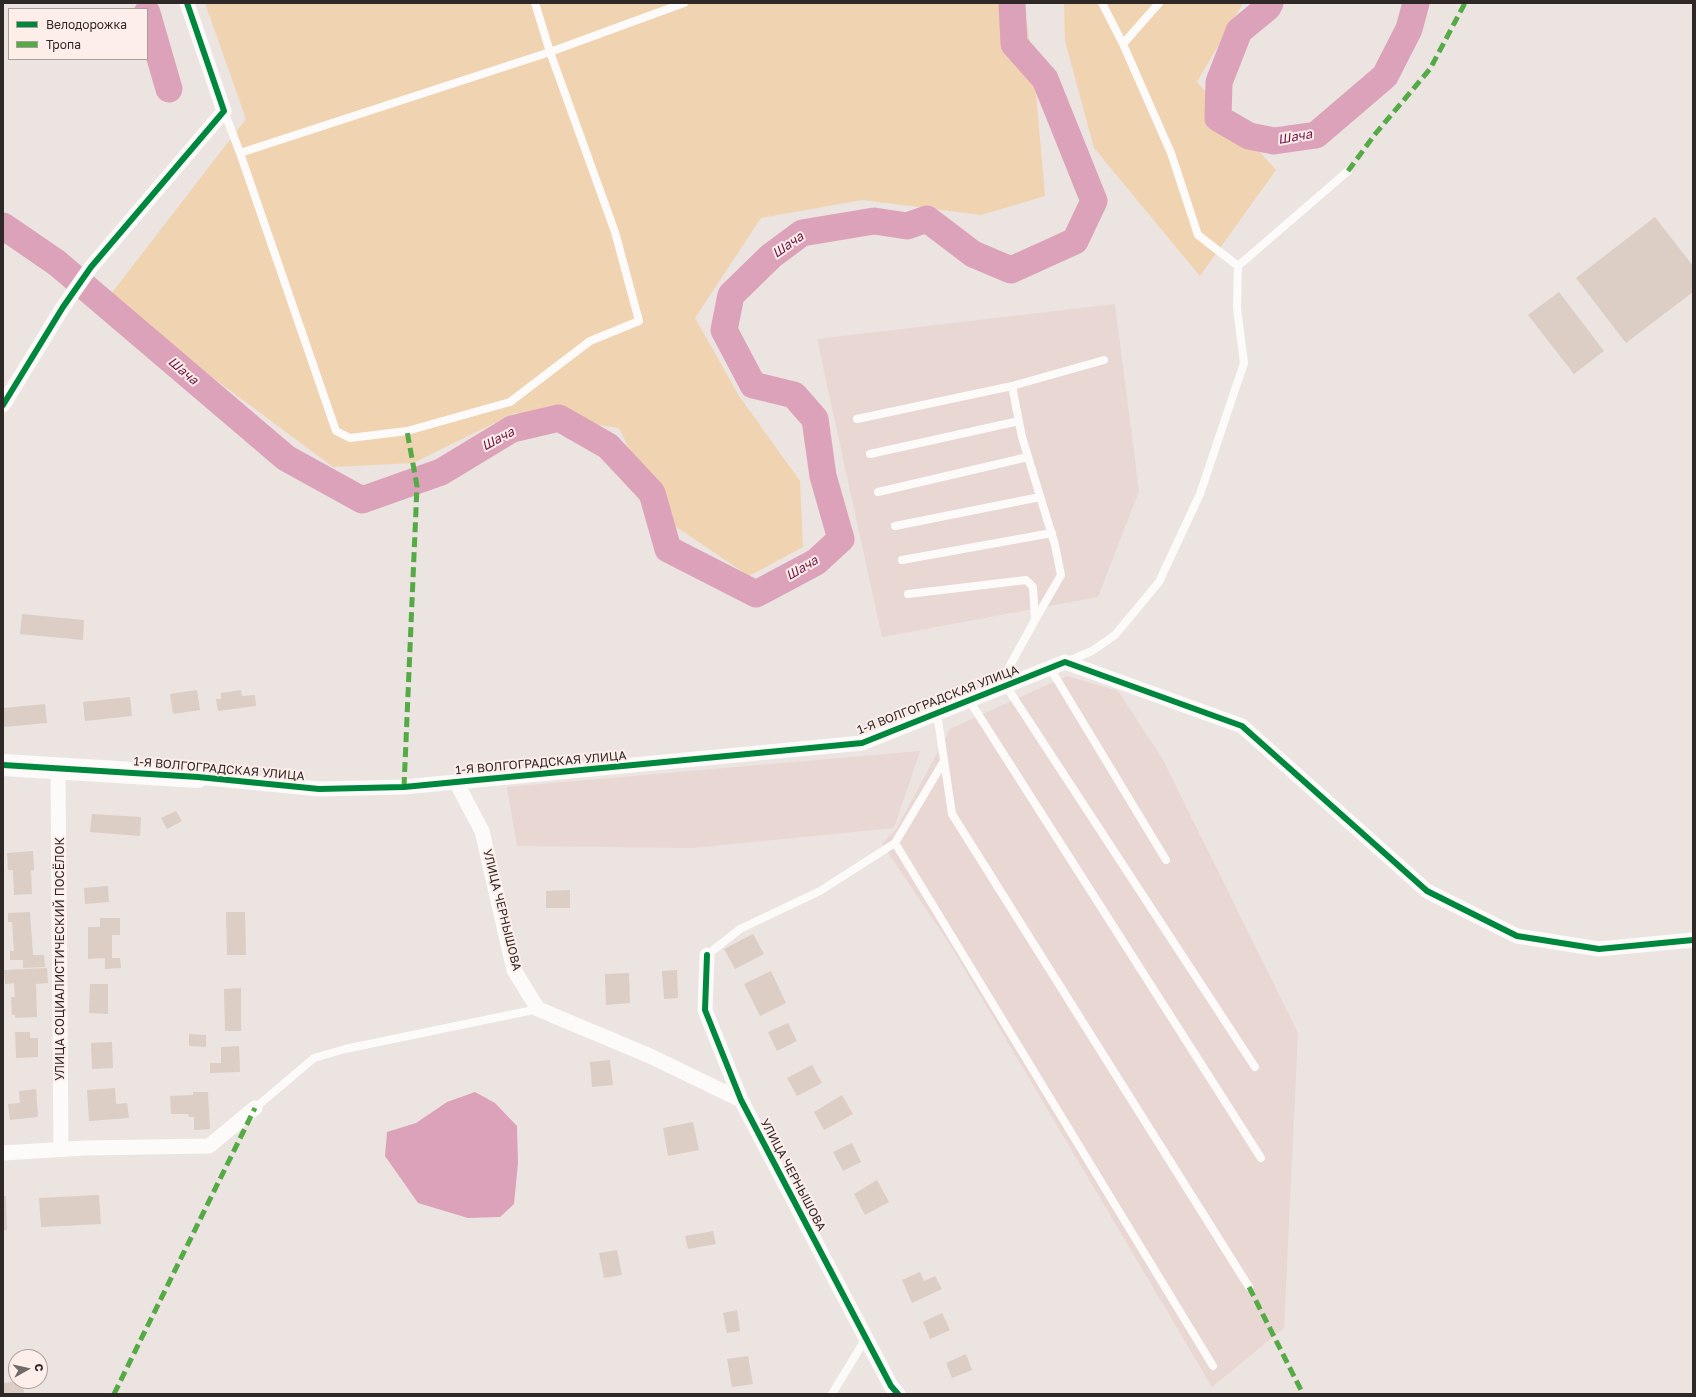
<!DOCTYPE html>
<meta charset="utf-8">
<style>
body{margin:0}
#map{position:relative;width:1696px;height:1397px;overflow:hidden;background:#ece4e1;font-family:"Golos Text",sans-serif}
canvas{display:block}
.frame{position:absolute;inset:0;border:4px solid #2e2827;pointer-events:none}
.legend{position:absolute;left:8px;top:8px;width:140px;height:52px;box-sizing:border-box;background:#feeeea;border:1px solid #ab9f9c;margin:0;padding:5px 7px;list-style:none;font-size:12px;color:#2e2827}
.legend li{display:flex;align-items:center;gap:8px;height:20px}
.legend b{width:20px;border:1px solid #ab9f9c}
.north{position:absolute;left:8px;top:1349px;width:40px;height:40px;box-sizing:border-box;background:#feeeea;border:1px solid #ab9f9c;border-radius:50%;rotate:82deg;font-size:11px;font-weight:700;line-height:16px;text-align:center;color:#2e2827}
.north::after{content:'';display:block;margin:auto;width:14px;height:18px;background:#706a68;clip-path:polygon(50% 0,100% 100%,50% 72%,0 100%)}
</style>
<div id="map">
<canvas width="1696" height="1397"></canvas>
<div class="frame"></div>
<ul class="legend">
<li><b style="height:5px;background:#00873e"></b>Велодорожка</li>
<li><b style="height:5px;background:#54aa44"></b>Тропа</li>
</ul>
<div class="north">С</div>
</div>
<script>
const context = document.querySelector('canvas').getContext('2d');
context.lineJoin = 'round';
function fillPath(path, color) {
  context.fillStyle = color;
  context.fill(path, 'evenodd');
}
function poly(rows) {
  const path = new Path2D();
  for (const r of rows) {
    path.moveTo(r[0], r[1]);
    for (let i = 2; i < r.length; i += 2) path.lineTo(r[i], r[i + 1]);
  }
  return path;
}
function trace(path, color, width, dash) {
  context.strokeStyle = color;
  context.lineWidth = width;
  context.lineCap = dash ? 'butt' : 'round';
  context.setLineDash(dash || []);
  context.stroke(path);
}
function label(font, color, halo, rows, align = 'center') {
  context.font = font + ' "Golos Text",sans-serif';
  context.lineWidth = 4;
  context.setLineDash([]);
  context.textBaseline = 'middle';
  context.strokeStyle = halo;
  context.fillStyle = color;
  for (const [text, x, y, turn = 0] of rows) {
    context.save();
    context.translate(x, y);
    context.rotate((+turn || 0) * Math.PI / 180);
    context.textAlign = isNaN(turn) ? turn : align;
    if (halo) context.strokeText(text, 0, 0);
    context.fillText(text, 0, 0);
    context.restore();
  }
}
fillPath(poly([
 [1115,304,1139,491,1098,597,882,637,817,339],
 [1067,676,1118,691,1162,758,1298,1033,1284,1328,1212,1387,949,943,882,844,897,828,950,729],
 [920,751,894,828,692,848,517,846,507,787]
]), '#e8d7d3');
fillPath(poly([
 [205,3,1024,3,1035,82,1045,196,981,215,862,200,761,218,695,318,739,396,800,481,803,547,749,576,663,518,619,428,515,413,413,463,333,467,107,299,246,119],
 [1064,3,1243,3,1197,82,1276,170,1200,276,1094,148,1065,41]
]), '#f0d3b1');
fillPath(poly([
 [475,1092,495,1103,517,1126,518,1163,514,1204,500,1217,468,1218,418,1203,385,1156,387,1132,416,1123,447,1102]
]), '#dba2b9');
trace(poly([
 [1270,3,1268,7,1239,31,1219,82,1218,118,1249,136,1274,141,1316,135,1385,76,1409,29,1416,3],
 [147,13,169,89],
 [3,226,57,263,286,458,362,500,441,472,512,429,559,418,608,446,652,493,668,549,756,594,816,562,841,539,823,476,815,419,794,395,753,385,724,330,731,295,771,256,802,233,874,221,907,226,927,219,973,254,1011,270,1075,241,1094,201,1045,79,1014,44,1012,3]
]), '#dba2b9', 27);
fillPath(poly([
 [1655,217,1693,266,1693,292,1626,343,1576,278],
 [1559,292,1604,351,1574,374,1528,315],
 [22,614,84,620,83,640,20,634],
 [197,690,200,710,173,714,170,694],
 [241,690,242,696,255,695,256,706,218,711,216,699,221,699,221,693],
 [130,697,132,716,85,721,83,702],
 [45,704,47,723,3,727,3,708],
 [176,811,182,821,167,829,161,818],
 [92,814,141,817,140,836,90,832],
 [33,851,34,870,31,871,32,894,14,895,13,870,8,870,7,853],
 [108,886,109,902,85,904,84,888],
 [570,890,570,908,546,908,546,891],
 [30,912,33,955,44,955,45,967,23,968,23,960,10,960,10,951,14,951,12,922,8,922,8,913],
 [226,912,245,912,246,955,227,955],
 [100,918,120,918,120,935,112,935,112,958,120,958,121,968,105,969,105,958,88,959,88,927,100,927],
 [753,934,764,954,735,969,724,949],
 [47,968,48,983,36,984,37,1017,15,1018,15,1015,12,1015,11,997,15,997,14,983,5,984,4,970],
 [677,970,678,998,664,999,662,971],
 [771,971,786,1003,760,1016,744,984],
 [629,973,630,1003,606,1005,605,974],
 [90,984,108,984,108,1014,89,1013],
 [241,988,241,1031,225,1031,224,989],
 [788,1023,797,1041,777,1051,768,1032],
 [15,1032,30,1032,30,1038,38,1038,38,1057,16,1058],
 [189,1034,206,1035,206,1047,189,1046],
 [112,1042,113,1068,92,1069,91,1043],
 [239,1046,240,1072,210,1073,210,1063,221,1063,221,1047],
 [610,1060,613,1085,592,1087,590,1062],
 [812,1065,822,1083,797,1096,787,1078],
 [115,1088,116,1104,127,1103,129,1118,89,1121,87,1090],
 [36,1089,38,1117,10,1120,8,1104,20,1103,19,1091],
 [193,1092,208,1092,210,1129,194,1130,194,1117,189,1117,188,1114,171,1114,170,1096,193,1095],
 [842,1095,853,1114,824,1130,814,1112],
 [693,1122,699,1150,668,1156,663,1128],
 [852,1143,861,1162,843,1171,833,1152],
 [877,1180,889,1202,865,1215,854,1194],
 [99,1195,101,1224,41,1227,39,1198],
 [3,1196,6,1196,7,1230,3,1230],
 [713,1231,716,1244,688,1249,685,1236],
 [617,1250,622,1275,604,1278,599,1253],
 [920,1272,924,1281,935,1276,942,1289,912,1303,902,1280],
 [737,1310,740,1331,727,1333,723,1313],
 [942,1313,950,1330,930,1339,923,1322],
 [966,1354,972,1370,952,1378,946,1363],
 [748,1356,753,1384,732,1387,727,1359],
 [23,1381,24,1394,3,1394,3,1383]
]), '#dccdc5');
trace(poly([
 [1102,3,1123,44,1171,153,1198,235,1238,266],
 [1123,44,1159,3],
 [224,111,240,153,550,52,684,3],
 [240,153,336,431,350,438,407,431,510,402,590,341,639,321,615,232,550,52,535,3],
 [1012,386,1022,437,1055,545,1061,575,1035,620],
 [857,419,1012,386,1104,360],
 [870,454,1019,421],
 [878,492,1028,457],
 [895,526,1040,497],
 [902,560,1052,533],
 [908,594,1026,580,1033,587,1035,620,997,689],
 [1066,662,1092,651,1115,635,1159,582,1200,494,1244,363,1237,308,1238,266,1348,171],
 [1050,668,1166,860],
 [1006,686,1255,1067],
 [969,700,1261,1158],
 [937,713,952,814,1249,1287],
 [944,761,895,843,1213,1366],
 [707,955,740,929,820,891,895,843],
 [255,1108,314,1058,345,1049,538,1009],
 [832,1394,866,1338]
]), '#fcfbfa', 8);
trace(poly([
 [3,405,63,307,91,267,224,111,187,3],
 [58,769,61,1149],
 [198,777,319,789,404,787,862,743,1065,662,1242,726,1427,891,1517,936,1599,949,1693,940],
 [456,782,482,831,514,970,538,1009,650,1056,741,1100],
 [707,955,705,1010,741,1100,891,1386,898,1394],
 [3,1153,85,1148,209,1146,255,1108]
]), '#fcfbfa', 15);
trace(poly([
 [3,765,198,777]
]), '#fcfbfa', 22);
trace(poly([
 [1348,171,1376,133,1430,69,1465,3],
 [404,787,417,486,407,431],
 [1249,1287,1303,1394],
 [114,1394,255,1108]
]), '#54aa44', 5, [10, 5]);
trace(poly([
 [3,405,63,307,91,267,224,111,187,3],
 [3,765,198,777,319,789,404,787,862,743,1065,662,1242,726,1427,891,1517,936,1599,949,1693,940],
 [707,955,705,1010,741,1100,891,1386,898,1394]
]), '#00873e', 6);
label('12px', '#2e2827', '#feeeea', [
 ["1-Я ВОЛГОГРАДСКАЯ УЛИЦА",938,700,-21],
 ["1-Я ВОЛГОГРАДСКАЯ УЛИЦА",541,763,-5],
 ["1-Я ВОЛГОГРАДСКАЯ УЛИЦА",219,769,5],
 ["УЛИЦА ЧЕРНЫШОВА",502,910,76],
 ["УЛИЦА СОЦИАЛИСТИЧЕСКИЙ ПОСЁЛОК",60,959,-90],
 ["УЛИЦА ЧЕРНЫШОВА",793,1175,62]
]);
label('italic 13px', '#6f1346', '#feeeea', [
 ["Шача",1295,137,-10],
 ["Шача",788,245,-35],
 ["Шача",183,371,40],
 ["Шача",498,439,-28],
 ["Шача",802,568,-31]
]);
</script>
